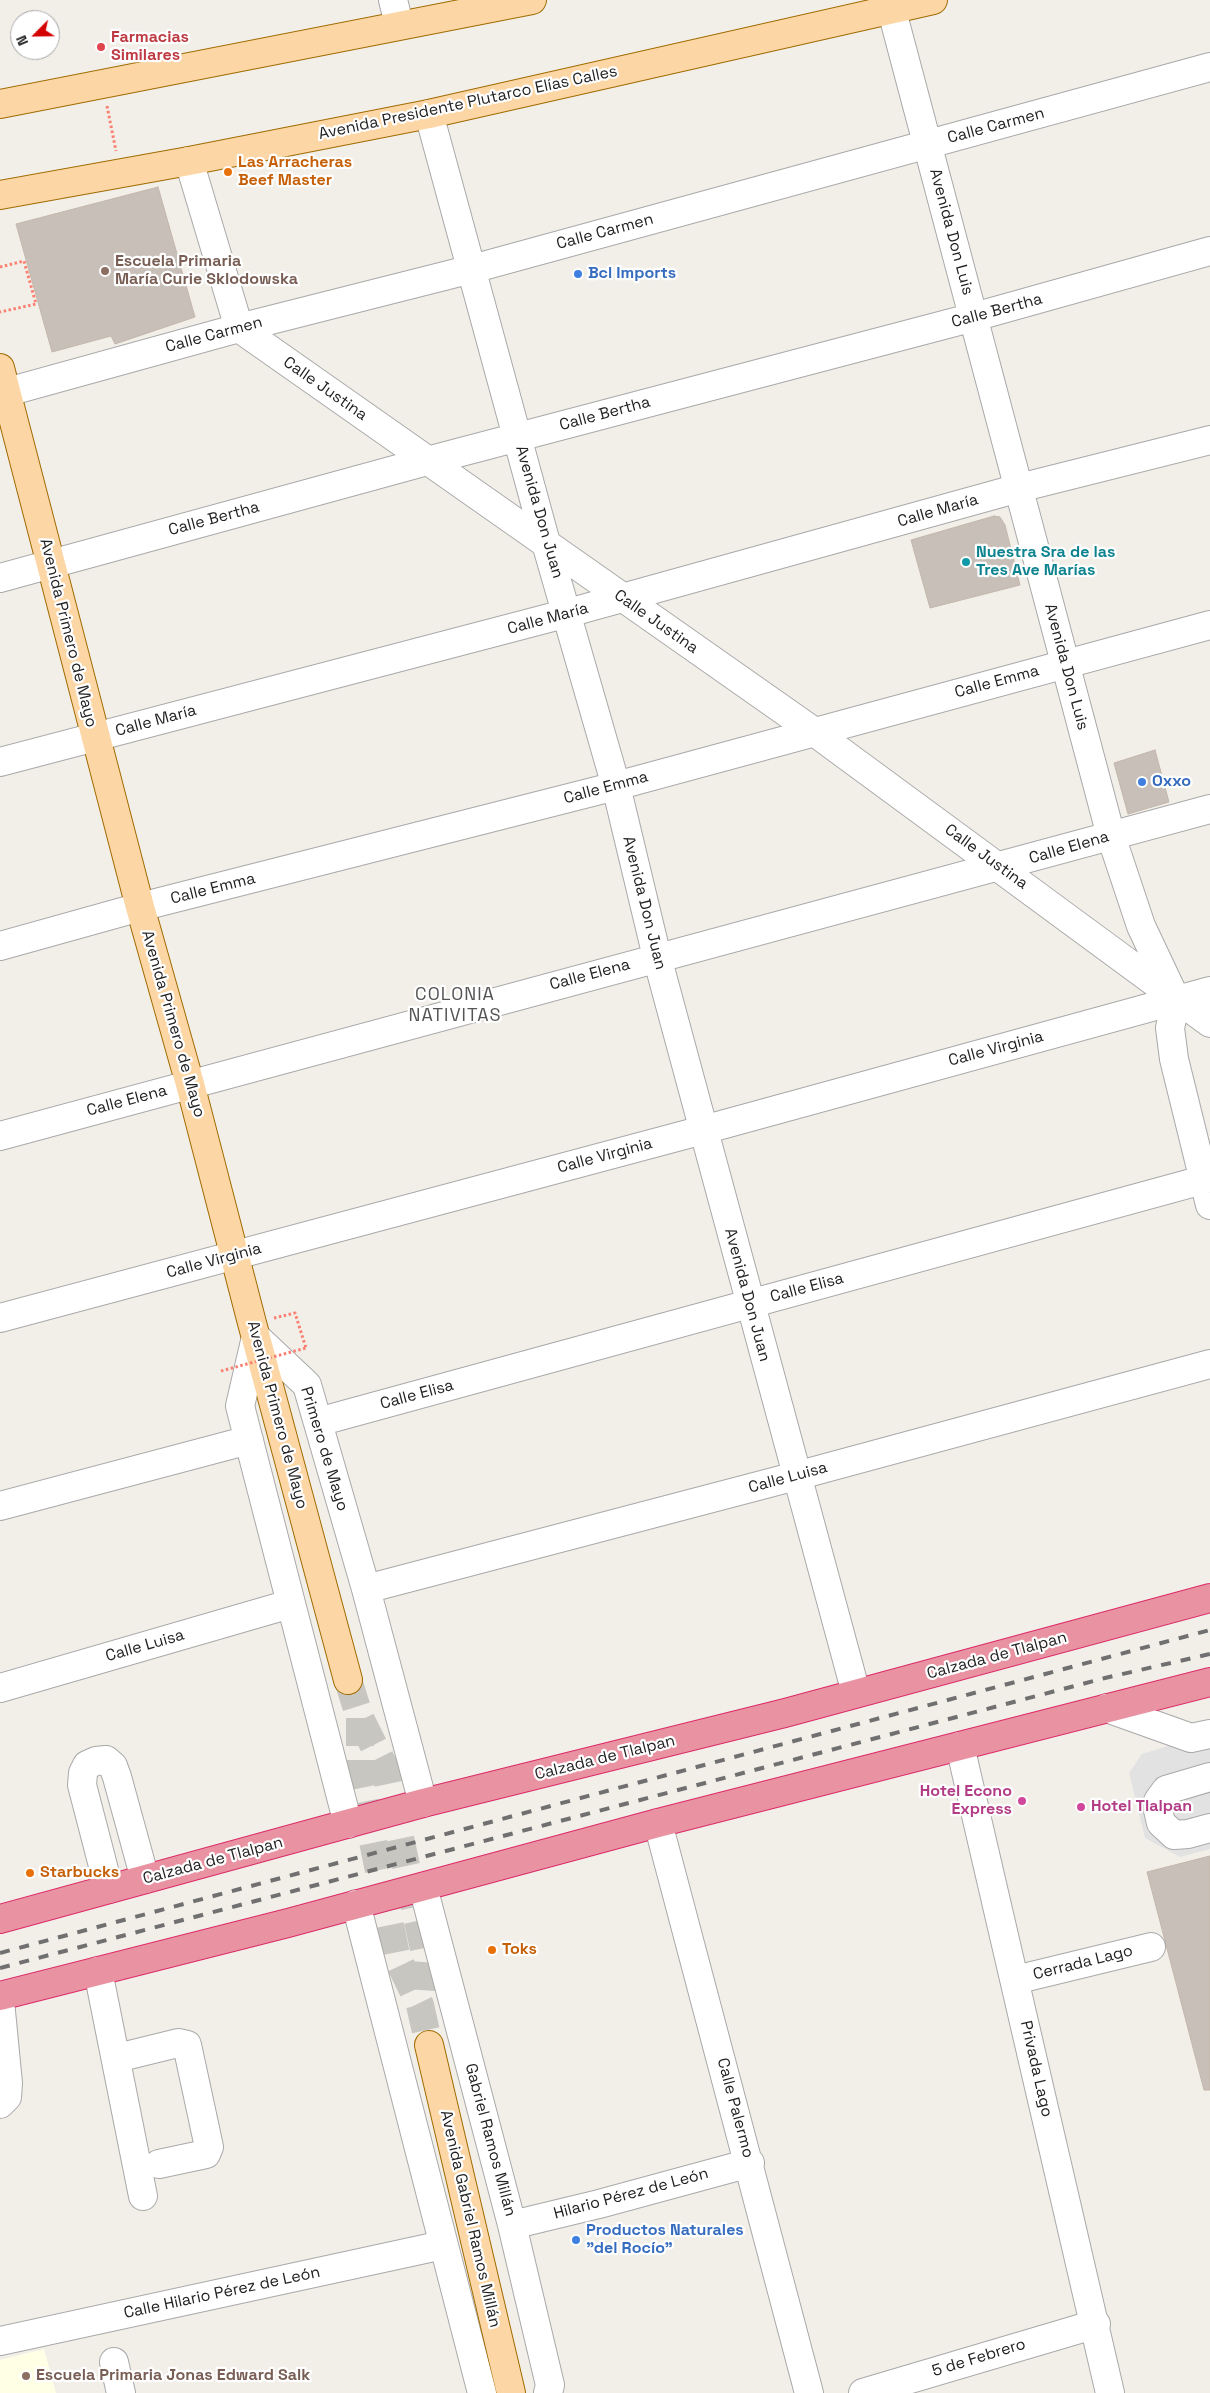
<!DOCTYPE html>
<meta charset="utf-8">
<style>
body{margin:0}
#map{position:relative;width:1210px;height:2393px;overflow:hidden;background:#f2efe9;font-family:"Space Grotesk",sans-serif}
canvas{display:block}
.north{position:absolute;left:10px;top:10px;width:50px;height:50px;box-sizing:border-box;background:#fff;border:1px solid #a7a7a7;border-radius:50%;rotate:247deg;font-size:14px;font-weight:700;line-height:20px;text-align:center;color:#222}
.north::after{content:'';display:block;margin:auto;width:18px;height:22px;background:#d40000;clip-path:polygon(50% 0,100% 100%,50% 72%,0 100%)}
</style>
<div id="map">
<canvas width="1210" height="2393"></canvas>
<div class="north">N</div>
</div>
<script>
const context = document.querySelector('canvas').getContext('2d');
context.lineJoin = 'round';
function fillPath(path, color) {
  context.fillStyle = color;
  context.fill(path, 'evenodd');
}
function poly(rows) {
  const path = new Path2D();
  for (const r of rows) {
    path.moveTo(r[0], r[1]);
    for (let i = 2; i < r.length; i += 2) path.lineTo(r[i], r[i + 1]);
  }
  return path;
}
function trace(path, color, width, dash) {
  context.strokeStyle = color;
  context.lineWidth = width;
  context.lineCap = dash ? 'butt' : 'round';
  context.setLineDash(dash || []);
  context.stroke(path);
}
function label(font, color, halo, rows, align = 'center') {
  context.font = font + ' "Space Grotesk",sans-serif';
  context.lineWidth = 4.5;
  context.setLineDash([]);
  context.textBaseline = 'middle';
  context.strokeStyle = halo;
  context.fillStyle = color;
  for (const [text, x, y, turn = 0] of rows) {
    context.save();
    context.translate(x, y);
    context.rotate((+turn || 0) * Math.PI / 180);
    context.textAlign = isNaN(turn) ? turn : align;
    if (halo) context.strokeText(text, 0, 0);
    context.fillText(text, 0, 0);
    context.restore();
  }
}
fillPath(poly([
 [44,2349,56,2393,0,2393,0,2360]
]), '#ffffe5');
fillPath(poly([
 [1210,1733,1210,1849,1180,1857,1145,1838,1129,1773,1142,1754]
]), '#e2e2e2');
const building = poly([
 [158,187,195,317,115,344,111,336,52,352,16,224,158,187],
 [994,516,1000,517,1005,525,1020,585,930,608,911,540,994,516],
 [1155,750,1169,802,1128,814,1114,763,1155,750],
 [1210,1856,1210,2090,1204,2090,1147,1872,1210,1856]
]);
fillPath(building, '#c7bfb8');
trace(building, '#c4b6ab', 1);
trace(poly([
 [348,1680,360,1718,385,1768,424,1949,420,2003],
 [360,1718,360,1777,396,1955,420,2005,429,2045]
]), '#c8c6c1', 28, [28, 14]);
const minor = poly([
 [393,0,399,24],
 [889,0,1111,836,1141,926,1176,1000,1170,1028,1174,1059,1210,1205],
 [429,114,546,543,616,786,657,957,856,1693],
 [189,161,239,328,813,731,1210,1023],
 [0,394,239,328,472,269,1210,67],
 [0,578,427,461,974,317,1210,251],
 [0,762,568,613,1019,488,1210,440],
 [0,946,140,907,616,786,1210,625],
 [0,1136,1210,809],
 [0,1318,703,1130,1210,991],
 [256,1337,307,1385,366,1589,423,1803],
 [256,1337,240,1406,348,1824],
 [318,1422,1210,1178],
 [0,1506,249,1440],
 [366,1589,796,1476,1210,1364],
 [0,1688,290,1604],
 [1107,1708,1191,1738,1210,1734],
 [960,1746,1110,2393],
 [1210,1777,1166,1790,1158,1801,1158,1810,1161,1823,1174,1835,1188,1834,1210,1828],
 [658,1823,809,2393],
 [423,1887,512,2225,550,2385,548,2393],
 [109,1889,82,1785,83,1773,87,1765,96,1761,106,1760,113,1766,117,1777,145,1879],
 [356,1904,482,2393],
 [98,1971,143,2196],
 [1015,1980,1151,1947],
 [0,2001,8,2083,7,2097,0,2104],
 [117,2058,178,2043,187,2045,209,2147,206,2154,159,2164],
 [512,2225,599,2204,750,2163],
 [0,2341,443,2245],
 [114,2362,121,2393],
 [863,2393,1096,2324]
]);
const major = poly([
 [0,104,532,0],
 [0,195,189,161,429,114,933,0],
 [0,368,140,907,190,1084,252,1323,348,1680],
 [429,2045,511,2393]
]);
const highway = poly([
 [0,1919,423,1803,785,1713,1210,1598],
 [0,1996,288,1923,658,1823,1210,1682]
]);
trace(minor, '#a9a9a9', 30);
trace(major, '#a06b00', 30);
trace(highway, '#dc2a67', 30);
trace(poly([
 [107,106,116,151],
 [0,267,24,261,36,304,0,312],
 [274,1318,295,1313,306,1348]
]), '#fa8072', 3, [2.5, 2.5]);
trace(minor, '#fff', 28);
trace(major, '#fcd6a4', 28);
trace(highway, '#e892a2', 28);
trace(poly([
 [0,1953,1210,1630],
 [0,1968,1105,1678,1210,1654]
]), '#707070', 4, [10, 10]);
trace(poly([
 [221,1371,306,1348]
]), '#fa8072', 3, [2.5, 2.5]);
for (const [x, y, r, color] of [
 [101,47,5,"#e0444e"],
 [228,172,5,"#e8710a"],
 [105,271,5,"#8d6e63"],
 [578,274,5,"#3f7fe0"],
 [966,562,5,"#0f9aa8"],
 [1142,782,5,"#3f7fe0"],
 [1022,1801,5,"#d1479c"],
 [1081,1807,5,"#d1479c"],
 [30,1873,5,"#e8710a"],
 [492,1950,5,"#e8710a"],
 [576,2240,5,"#3f7fe0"],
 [26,2376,5,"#8d6e63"]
]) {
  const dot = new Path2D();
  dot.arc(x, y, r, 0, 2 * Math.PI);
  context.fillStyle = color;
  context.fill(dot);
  trace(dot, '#fff', 2);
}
label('bold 16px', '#be3a42', '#fff', [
 ["Farmacias",111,38],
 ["Similares",111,56]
], 'left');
label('16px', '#222', '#fff', [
 ["Avenida Presidente Plutarco Elías Calles",468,103,-12],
 ["Calle Carmen",996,126,-15],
 ["Calle Carmen",605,232,-15],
 ["Avenida Don Luis",951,232,75],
 ["Calle Bertha",997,311,-15],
 ["Calle Carmen",214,335,-15],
 ["Calle Justina",325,389,35],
 ["Calle Bertha",605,414,-15],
 ["Calle María",938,511,-16],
 ["Avenida Don Juan",539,512,74],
 ["Calle Bertha",214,519,-15],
 ["Calle María",548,619,-15],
 ["Calle Justina",656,622,35],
 ["Avenida Primero de Mayo",68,633,76],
 ["Avenida Don Luis",1066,667,75],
 ["Calle Emma",997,682,-15],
 ["Calle María",156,721,-15],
 ["Calle Emma",606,788,-15],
 ["Calle Elena",1069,848,-16],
 ["Calle Justina",986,857,36],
 ["Calle Emma",213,889,-14],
 ["Avenida Don Juan",644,903,76],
 ["Calle Elena",590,975,-15],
 ["Avenida Primero de Mayo",173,1024,74],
 ["Calle Virginia",996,1049,-15],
 ["Calle Elena",127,1101,-15],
 ["Calle Virginia",605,1156,-15],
 ["Calle Virginia",214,1261,-15],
 ["Calle Elisa",807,1288,-15],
 ["Avenida Don Juan",747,1295,75],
 ["Calle Elisa",417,1395,-15],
 ["Avenida Primero de Mayo",277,1415,75],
 ["Primero de Mayo",324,1449,73],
 ["Calle Luisa",788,1478,-15],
 ["Calle Luisa",145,1646,-16],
 ["Calzada de Tlalpan",997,1656,-15],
 ["Calzada de Tlalpan",605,1758,-14],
 ["Calzada de Tlalpan",213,1861,-15],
 ["Cerrada Lago",1083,1963,-14],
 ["Privada Lago",1036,2069,77],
 ["Calle Palermo",735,2108,75],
 ["Gabriel Ramos Millán",490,2140,75],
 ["Hilario Pérez de León",631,2194,-15],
 ["Avenida Gabriel Ramos Millán",470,2219,77],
 ["Calle Hilario Pérez de León",222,2293,-12],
 ["5 de Febrero",979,2358,-17]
]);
label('bold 16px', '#c56008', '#fff', [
 ["Las Arracheras",238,163],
 ["Beef Master",238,181],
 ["Starbucks",40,1873],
 ["Toks",502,1950]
], 'left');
label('bold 16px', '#785e54', '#fff', [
 ["Escuela Primaria",115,262],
 ["María Curie Sklodowska",115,280],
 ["Escuela Primaria Jonas Edward Salk",36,2376]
], 'left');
label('bold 16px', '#366cbe', '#fff', [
 ["Bcl Imports",588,274],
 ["Oxxo",1152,782],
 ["Productos Naturales",586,2231],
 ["\"del Rocío\"",586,2249]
], 'left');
label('bold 16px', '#0d838f', '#fff', [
 ["Nuestra Sra de las",976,553],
 ["Tres Ave Marías",976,571]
], 'left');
label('bold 16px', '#b23c85', '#fff', [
 ["Hotel Econo",1012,1792],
 ["Express",1012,1810],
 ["Hotel Tlalpan",1091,1807,"left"]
], 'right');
context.letterSpacing = '1px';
label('18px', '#555', '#fff', [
 ["COLONIA",455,995],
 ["NATIVITAS",455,1016]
]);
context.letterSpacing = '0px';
</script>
